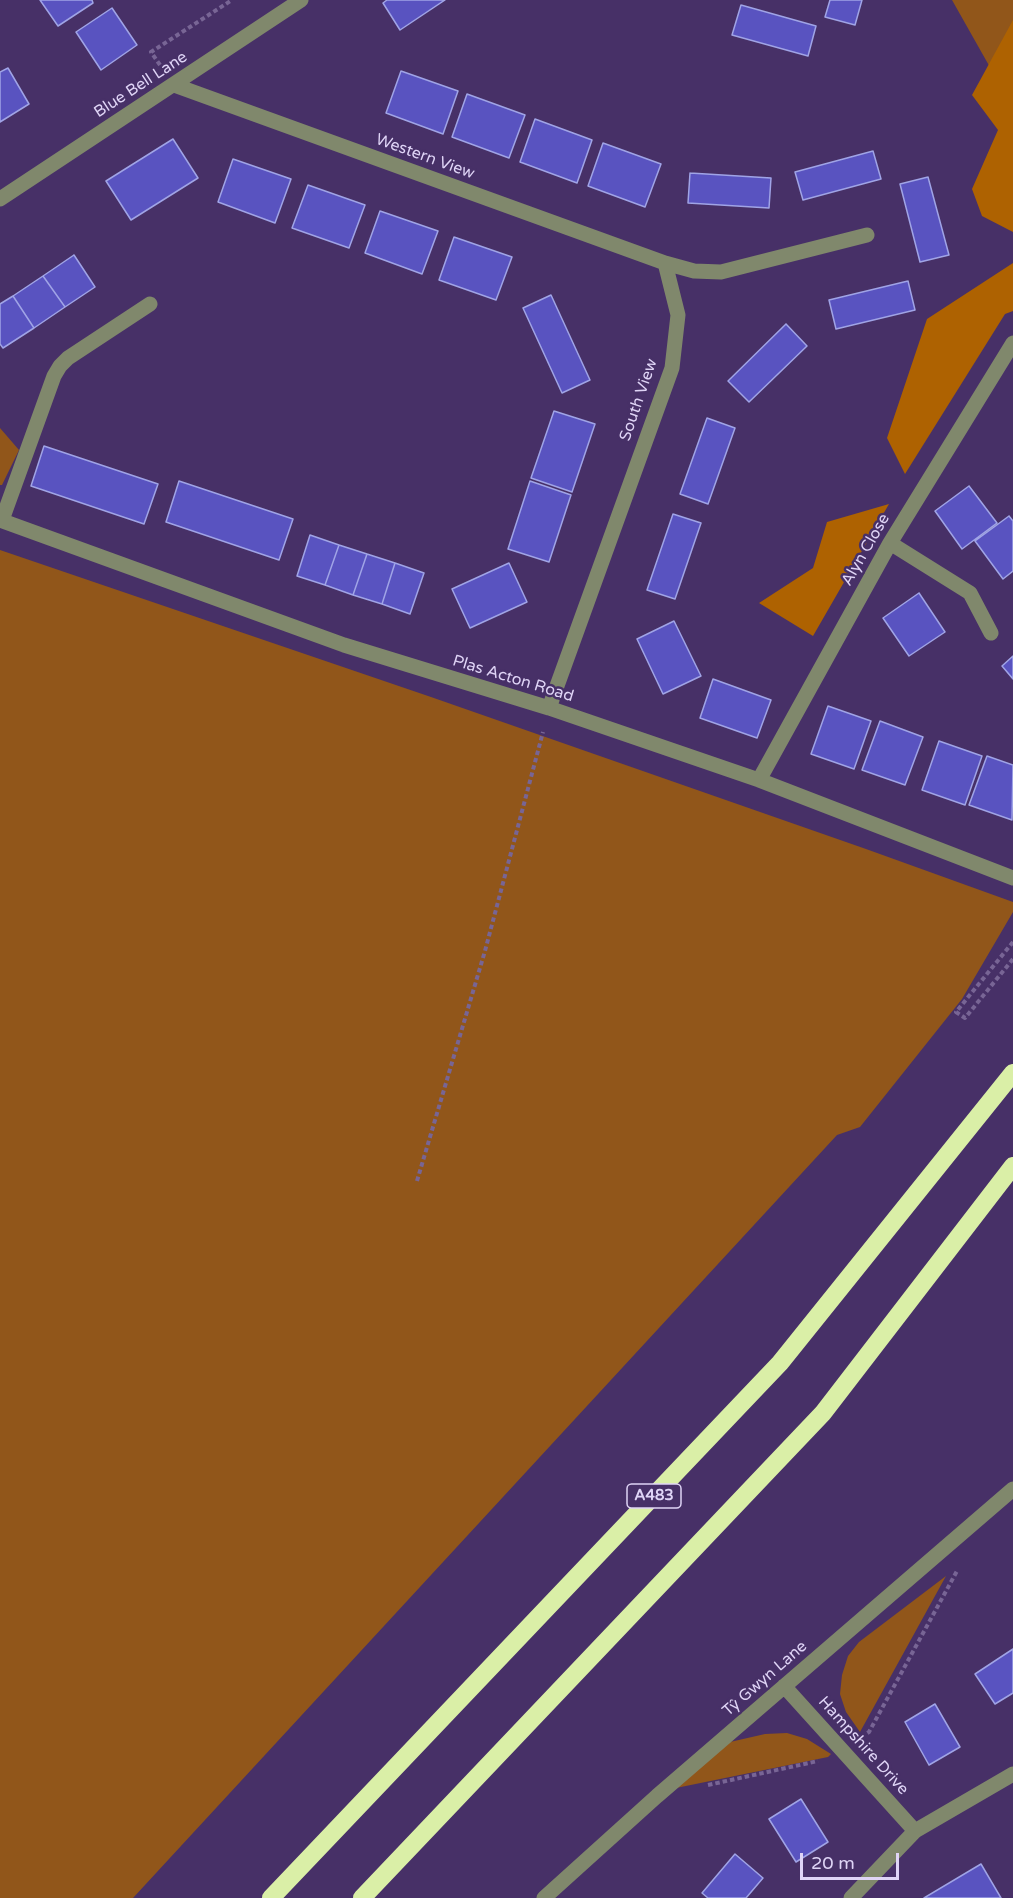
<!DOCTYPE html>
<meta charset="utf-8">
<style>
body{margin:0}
#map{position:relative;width:1013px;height:1898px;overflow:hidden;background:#473067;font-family:"Varela Round",sans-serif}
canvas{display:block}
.scale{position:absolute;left:800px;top:1853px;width:99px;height:27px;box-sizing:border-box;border:3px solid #dfd4f6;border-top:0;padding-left:8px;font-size:18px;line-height:21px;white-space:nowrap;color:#dfd4f6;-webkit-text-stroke:4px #473067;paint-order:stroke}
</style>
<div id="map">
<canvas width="1013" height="1898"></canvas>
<div class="scale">20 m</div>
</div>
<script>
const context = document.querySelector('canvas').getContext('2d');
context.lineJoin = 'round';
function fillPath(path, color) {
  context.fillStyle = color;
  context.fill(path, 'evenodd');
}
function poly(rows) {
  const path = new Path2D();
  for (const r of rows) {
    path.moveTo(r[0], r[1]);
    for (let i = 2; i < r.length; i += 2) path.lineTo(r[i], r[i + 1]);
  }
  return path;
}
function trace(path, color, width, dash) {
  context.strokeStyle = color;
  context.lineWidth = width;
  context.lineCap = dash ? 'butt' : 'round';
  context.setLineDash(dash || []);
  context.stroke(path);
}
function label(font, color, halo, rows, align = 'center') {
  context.font = font + ' "Varela Round",sans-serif';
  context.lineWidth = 5;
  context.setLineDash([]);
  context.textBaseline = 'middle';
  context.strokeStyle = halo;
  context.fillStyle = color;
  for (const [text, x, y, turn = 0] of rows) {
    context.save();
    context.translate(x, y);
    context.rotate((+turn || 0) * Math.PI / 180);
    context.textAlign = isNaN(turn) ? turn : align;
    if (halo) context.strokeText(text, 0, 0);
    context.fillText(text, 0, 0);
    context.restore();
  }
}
fillPath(poly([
 [952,0,1013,0,1013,108],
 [0,428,19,450,2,485,0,485],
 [0,550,431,697,866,849,1013,902,1013,912,962,999,860,1127,837,1135,133,1898,0,1898],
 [946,1576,860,1732,846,1712,840,1694,842,1675,848,1656,859,1642],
 [787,1733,807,1739,831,1754,828,1757,676,1788,730,1742,765,1734]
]), '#91561a');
fillPath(poly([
 [1013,20,1013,232,982,216,972,189,998,130,972,95],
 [1013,263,1013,311,1005,314,905,474,887,438,927,319],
 [889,504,813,636,759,603,813,568,827,522]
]), '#ae6201');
const building = poly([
 [40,0,92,0,93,3,58,26,40,0],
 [387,0,445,0,400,30,383,3,387,0],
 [830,0,862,0,855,25,825,17,830,0],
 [741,5,816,26,808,56,732,35,741,5],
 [112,8,137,45,101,70,76,32,112,8],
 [8,68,29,104,0,122,0,72,8,68],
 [401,71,458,91,443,134,386,113,401,71],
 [467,94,525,115,509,158,452,137,467,94],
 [535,119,592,140,577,183,520,162,535,119],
 [173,139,198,178,131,220,106,181,173,139],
 [603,143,661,164,645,207,588,186,603,143],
 [873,151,881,179,803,200,795,172,873,151],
 [233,159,291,179,275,223,218,202,233,159],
 [690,173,771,178,769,208,688,203,690,173],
 [928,177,949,255,920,262,900,184,928,177],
 [308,185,365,205,349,248,292,228,308,185],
 [380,211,438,231,422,274,365,253,380,211],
 [454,237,512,257,496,300,439,280,454,237],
 [74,255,95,287,65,307,43,276,74,255],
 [43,276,65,307,34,328,13,296,43,276],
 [908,281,915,310,836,329,829,300,908,281],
 [551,295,590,380,562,393,523,308,551,295],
 [13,296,34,328,3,348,0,344,0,304,13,296],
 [786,324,807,346,749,402,728,381,786,324],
 [554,411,595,424,572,492,531,478,554,411],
 [707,418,735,428,708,504,680,494,707,418],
 [44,446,158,484,144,524,31,486,44,446],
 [179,481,293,519,279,560,166,522,179,481],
 [530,481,571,495,549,562,508,549,530,481],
 [969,486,997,523,962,549,935,511,969,486],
 [673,514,701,523,675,599,647,590,673,514],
 [1009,516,1013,521,1013,571,1003,579,975,541,1009,516],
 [310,535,339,545,325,585,297,576,310,535],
 [339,545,367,554,353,595,325,585,339,545],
 [367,554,395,563,382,604,353,595,367,554],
 [395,563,424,573,410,614,382,604,395,563],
 [509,563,527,602,470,628,452,589,509,563],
 [919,593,945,632,909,656,883,618,919,593],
 [674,621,701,676,663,694,637,639,674,621],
 [1013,656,1013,679,1002,666,1013,656],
 [713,679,771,700,757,738,700,718,713,679],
 [828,706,871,721,854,769,811,754,828,706],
 [880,721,923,737,905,785,862,770,880,721],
 [939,741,982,756,965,805,922,790,939,741],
 [987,756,1013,765,1012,820,969,805,987,756],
 [1013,1649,1013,1693,995,1704,975,1674,1013,1649],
 [935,1704,960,1747,929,1765,905,1722,935,1704],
 [801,1799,828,1842,796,1862,769,1819,801,1799],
 [735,1854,763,1878,746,1898,708,1898,702,1893,735,1854],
 [981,1864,1001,1898,924,1898,981,1864]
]);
fillPath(building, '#5953c0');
trace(building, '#a0a4e6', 1.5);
trace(poly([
 [160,65,151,52,232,0],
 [1013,942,956,1012,965,1018,1013,959],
 [417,1181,485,951,543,732],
 [861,1737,869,1732,957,1571],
 [708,1785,818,1761]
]), '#786595', 4, [4.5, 3]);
trace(poly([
 [174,85,665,263,694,271,721,272,867,235],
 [0,199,301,0],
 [0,520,344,645,549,708,759,780,1013,878],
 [2,520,54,376,60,366,68,358,150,304],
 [890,543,970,593,991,633],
 [549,708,672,368,678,315,665,263],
 [759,780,890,543,1013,343],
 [784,1686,915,1831],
 [544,1898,657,1796,1013,1489],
 [851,1898,915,1831,1013,1774]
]), '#80886c', 15);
trace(poly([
 [271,1898,780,1363,1013,1073],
 [362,1898,823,1413,1013,1166]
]), '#daefa7', 18);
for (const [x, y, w] of [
 [654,1496,54]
]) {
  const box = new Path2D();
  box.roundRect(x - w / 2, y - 12, w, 24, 4.5);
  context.fillStyle = '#473067';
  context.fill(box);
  trace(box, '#dfd4f6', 1.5);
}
label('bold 15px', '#dfd4f6', null, [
 ["A483",654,1496]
]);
label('16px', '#dfd4f6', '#473067', [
 ["Blue Bell Lane",141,85,-33],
 ["Western View",425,157,20],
 ["South View",639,400,-71],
 ["Alyn Close",866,550,-60],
 ["Plas Acton Road",513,679,17],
 ["Tŷ Gwyn Lane",765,1679,-41],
 ["Hampshire Drive",863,1746,48]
]);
</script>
